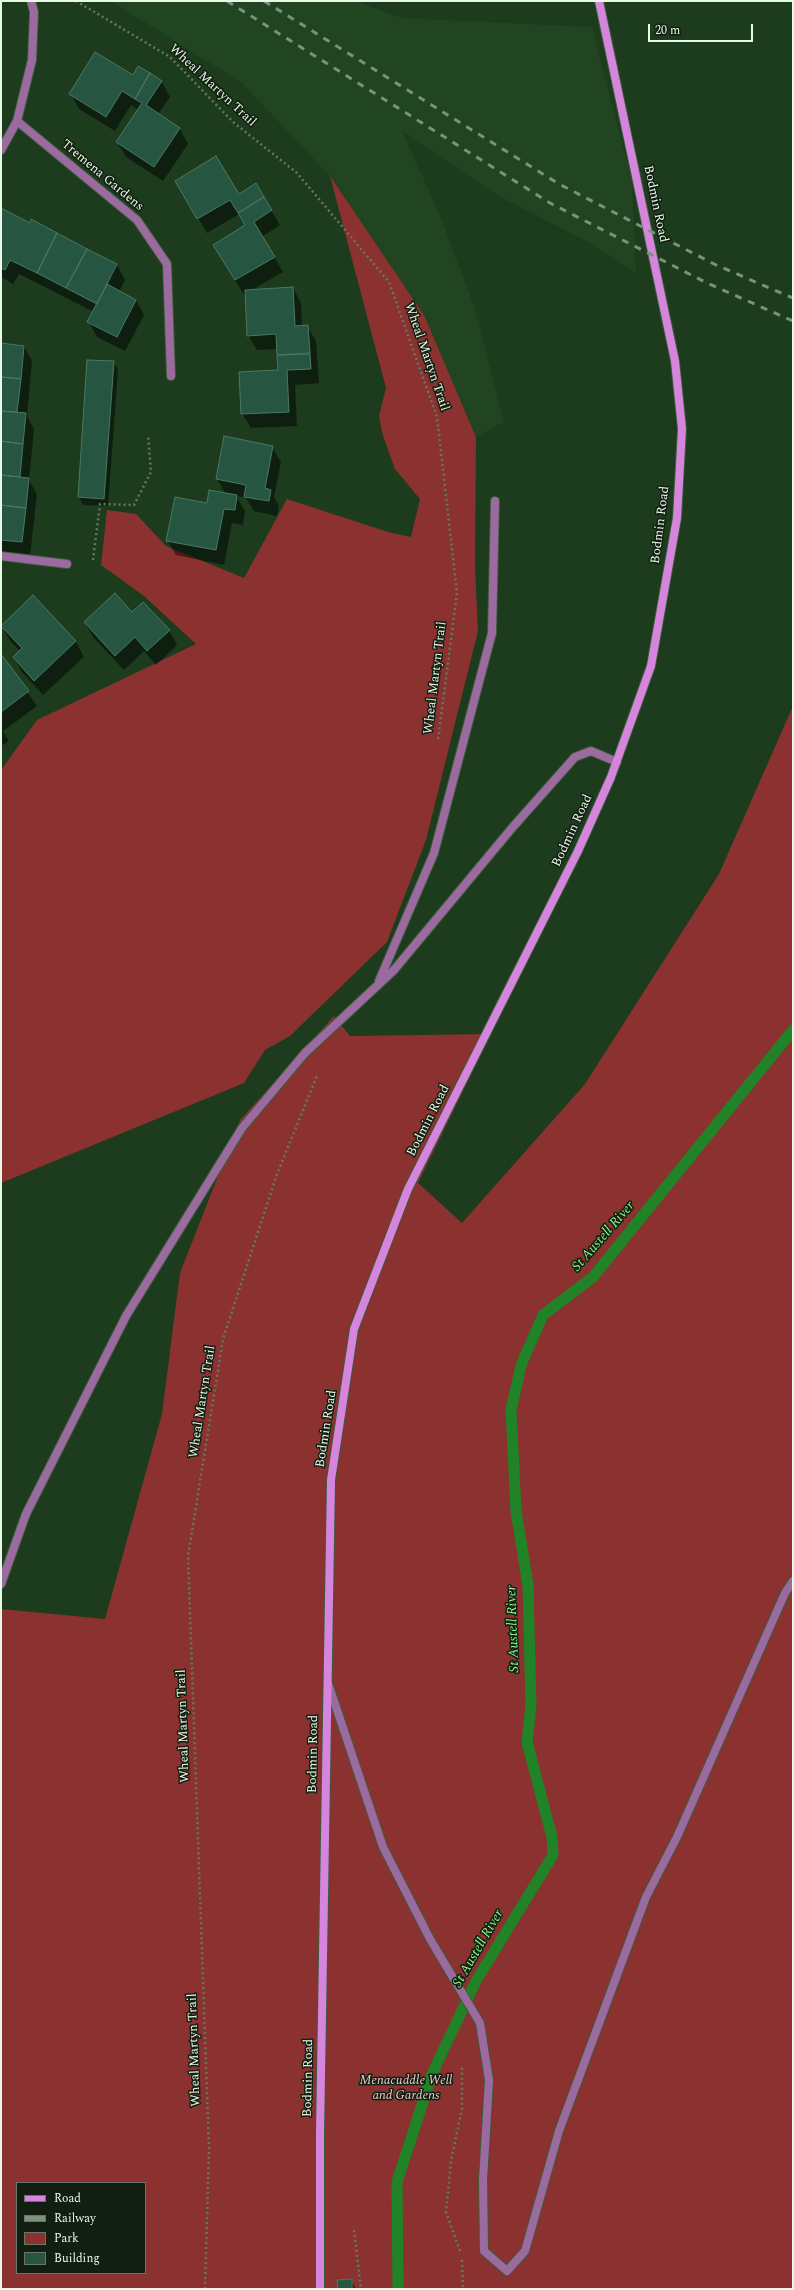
<!DOCTYPE html>
<style>
body{margin:0}
#map{position:relative;width:794px;height:2290px;overflow:hidden;background:#1d3b1d;font-family:Spectral,serif}
canvas{display:block}
.frame{position:absolute;inset:0;border:2px solid #e8fae7;pointer-events:none}
.legend{position:absolute;left:16px;top:2182px;width:130px;height:92px;box-sizing:border-box;background:#111e11;border:1px solid #677667;margin:0;padding:5px 7px;list-style:none;font-size:12px;color:#e8fae7}
.legend li{display:flex;align-items:center;gap:8px;height:20px}
.legend b{width:20px;border:1px solid #677667}
.scale{position:absolute;left:648px;top:24px;width:105px;height:18px;box-sizing:border-box;border:2px solid #e8fae7;border-top:0;padding-left:5px;font-size:12px;line-height:14px;white-space:nowrap;color:#e8fae7;-webkit-text-stroke:3px #111e11;paint-order:stroke}
</style>
<div id="map">
<canvas width="794" height="2290"></canvas>
<div class="frame"></div>
<ul class="legend">
<li><b style="height:5px;background:#d586dc"></b>Road</li>
<li><b style="height:5px;background:#7a9279"></b>Railway</li>
<li><b style="height:11px;background:#8b3130"></b>Park</li>
<li><b style="height:11px;background:#265541"></b>Building</li>
</ul>
<div class="scale">20 m</div>
</div>
<script>
const context = document.querySelector('canvas').getContext('2d');
context.lineJoin = 'round';
function fillPath(path, color) {
  context.fillStyle = color;
  context.fill(path, 'evenodd');
}
function poly(rows) {
  const path = new Path2D();
  for (const r of rows) {
    path.moveTo(r[0], r[1]);
    for (let i = 2; i < r.length; i += 2) path.lineTo(r[i], r[i + 1]);
  }
  return path;
}
function trace(path, color, width, dash) {
  context.strokeStyle = color;
  context.lineWidth = width;
  context.lineCap = dash ? 'butt' : 'round';
  context.setLineDash(dash || []);
  context.stroke(path);
}
function label(font, color, halo, rows, align = 'center') {
  context.font = font + ' Spectral,serif';
  context.lineWidth = 3;
  context.setLineDash([]);
  context.textBaseline = 'middle';
  context.strokeStyle = halo;
  context.fillStyle = color;
  for (const [text, x, y, turn = 0] of rows) {
    context.save();
    context.translate(x, y);
    context.rotate((+turn || 0) * Math.PI / 180);
    context.textAlign = isNaN(turn) ? turn : align;
    if (halo) context.strokeText(text, 0, 0);
    context.fillText(text, 0, 0);
    context.restore();
  }
}
fillPath(poly([
 [111,1,356,1,402,18,592,27,632,182,636,273,592,244,502,198,402,131,441,218,474,306,504,422,476,437,424,315,330,176,242,83]
]), '#214521');
fillPath(poly([
 [330,176,424,315,476,437,475,566,478,631,426,840,387,942,290,1036,265,1050,244,1083,1,1183,1,770,37,720,196,644,144,596,101,565,107,510,136,514,166,546,244,578,287,499,388,532,411,537,420,499,395,469,383,436,379,416,386,388],
 [793,706,793,2289,1,2289,1,1609,105,1619,162,1414,180,1273,240,1120,334,1016,350,1036,491,1034,418,1183,462,1223,585,1084,719,874],
 [17,2183,145,2183,145,2273,17,2273]
]), '#8b3130');
fillPath(poly([
 [139,67,162,82,170,97,158,114,180,129,188,144,163,181,126,157,117,142,139,110,131,105,115,131,79,109,71,94,133,77],
 [255,184,280,225,262,237,283,272,252,290,293,288,301,303,302,326,307,326,316,341,319,383,295,385,297,426,251,428,242,413,279,371,278,349,257,350,248,335,246,294,244,295,223,260,246,226,239,214,207,233,185,197,238,195],
 [1,209,30,224,32,221,117,265,125,280,119,292,136,300,144,315,125,351,97,337,89,322,94,312,19,274,13,284,1,277],
 [1,344,24,346,32,361,27,416,34,429,29,480,37,494,30,556,1,553],
 [88,361,114,362,118,370,108,506,83,505,79,497],
 [272,447,281,462,274,497,279,506,277,516,254,511,246,498,236,496,245,511,243,525,232,523,224,565,176,555,167,540,208,504,226,494,217,479],
 [33,597,76,642,84,657,43,695,22,672,14,657,20,651,10,641,2,626],
 [132,614,169,630,177,645,156,665,144,651,124,670,93,637,85,623],
 [1,655,37,706,3,731,9,741,1,746],
 [351,2280,356,2289,339,2289]
]), '#0007');
trace(poly([
 [398,2289,397,2182,432,2074,476,1981,553,1855,552,1837,527,1742,531,1705,528,1585,516,1511,511,1410,521,1365,543,1315,593,1277,793,1030]
]), '#218327', 11);
const building = poly([
 [95,52,133,75,138,66,150,73,135,99,122,91,106,117,69,94,95,52],
 [150,73,162,81,146,105,180,128,154,167,116,142,142,103,135,99,150,73],
 [216,156,239,194,256,183,264,197,238,213,230,200,197,219,175,181,216,156],
 [264,197,272,210,254,222,275,257,235,280,213,245,245,225,238,213,264,197],
 [1,208,30,223,31,219,57,233,37,273,10,260,5,270,1,268,1,208],
 [57,233,87,249,66,288,37,273,57,233],
 [87,249,117,264,97,304,66,288,87,249],
 [107,284,136,300,117,337,87,322,107,284],
 [293,287,295,326,308,325,310,353,277,355,276,334,247,336,245,290,293,287],
 [1,343,24,346,21,379,1,377,1,343],
 [310,354,311,369,287,370,289,412,241,414,239,372,278,370,277,355,310,354],
 [87,360,114,361,104,499,78,497,87,360],
 [1,377,21,379,17,412,1,411,1,377],
 [1,411,26,413,23,444,1,441,1,411],
 [224,436,273,446,265,488,271,490,269,501,244,497,246,485,216,479,224,436],
 [1,441,23,444,20,477,1,475,1,441],
 [1,475,29,478,26,508,1,505,1,475],
 [209,490,237,495,235,510,224,509,216,550,166,541,175,497,207,503,209,490],
 [1,505,26,508,22,542,1,540,1,505],
 [115,593,132,612,143,602,170,630,147,651,135,637,115,656,84,622,115,593],
 [33,595,76,641,34,681,13,657,22,648,1,626,33,595],
 [1,654,29,691,1,712,1,654],
 [352,2279,352,2289,338,2289,337,2280,352,2279]
]);
fillPath(building, '#265541');
trace(building, '#4a7964', 1);
const lane = poly([
 [1,556,67,564],
 [379,981,434,853,492,633,495,501],
 [1,1584,26,1514,126,1316,242,1128,305,1053,394,970,512,828,575,757,591,751,617,762],
 [328,1683,383,1847,430,1939,480,2023,489,2080,483,2180,484,2251,507,2271,525,2251,559,2131,646,1897,677,1837,785,1593,793,1581]
]);
const street = poly([
 [17,121,137,220,167,264,171,376],
 [1,150,17,121,32,60,34,12,31,1]
]);
const secondary = poly([
 [320,2289,320,2133,331,1480,354,1329,408,1189,578,851,611,777,651,666,677,518,682,429,675,361,599,1]
]);
trace(lane, '#3d5a3d', 10);
trace(street, '#3d5a3d', 10);
trace(secondary, '#3d5a3d', 10);
trace(poly([
 [76,1,170,57,233,122,297,173,389,282,437,417,457,593,438,740],
 [93,560,100,504,134,505,151,472,148,435],
 [354,2230,361,2289],
 [460,2251,446,2212,451,2161,462,2108,462,2066],
 [462,2260,463,2289],
 [205,2289,209,2149,188,1556,223,1339,277,1174,317,1076]
]), '#617b61', 2.5, [2, 3]);
trace(lane, '#9b6a9f', 8);
trace(street, '#9b6a9f', 8);
trace(secondary, '#d586dc', 8);
trace(poly([
 [227,1,550,203,707,283,793,321],
 [264,1,559,184,716,265,793,298]
]), '#7a9279', 3, [7, 7]);
label('13px', '#e8fae7', '#111e11', [
 ["Wheal Martyn Trail",212,86,43],
 ["Tremena Gardens",102,176,40],
 ["Bodmin Road",655,204,78],
 ["Wheal Martyn Trail",426,357,71],
 ["Bodmin Road",661,525,-83],
 ["Wheal Martyn Trail",436,678,-83],
 ["Bodmin Road",573,831,-65],
 ["Bodmin Road",429,1121,-63],
 ["Wheal Martyn Trail",203,1402,-81],
 ["Bodmin Road",327,1429,-81],
 ["Wheal Martyn Trail",184,1726,-92],
 ["Bodmin Road",314,1754,-89],
 ["Wheal Martyn Trail",195,2050,-92],
 ["Bodmin Road",309,2078,-89]
]);
label('italic 13px', '#ebcac8', '#111e11', [
 ["Menacuddle Well",406,2081],
 ["and Gardens",406,2096]
]);
label('italic 14px', '#86fa87', '#111e11', [
 ["St Austell River",604,1237,-49],
 ["St Austell River",514,1629,-92],
 ["St Austell River",479,1949,-60]
]);
</script>
